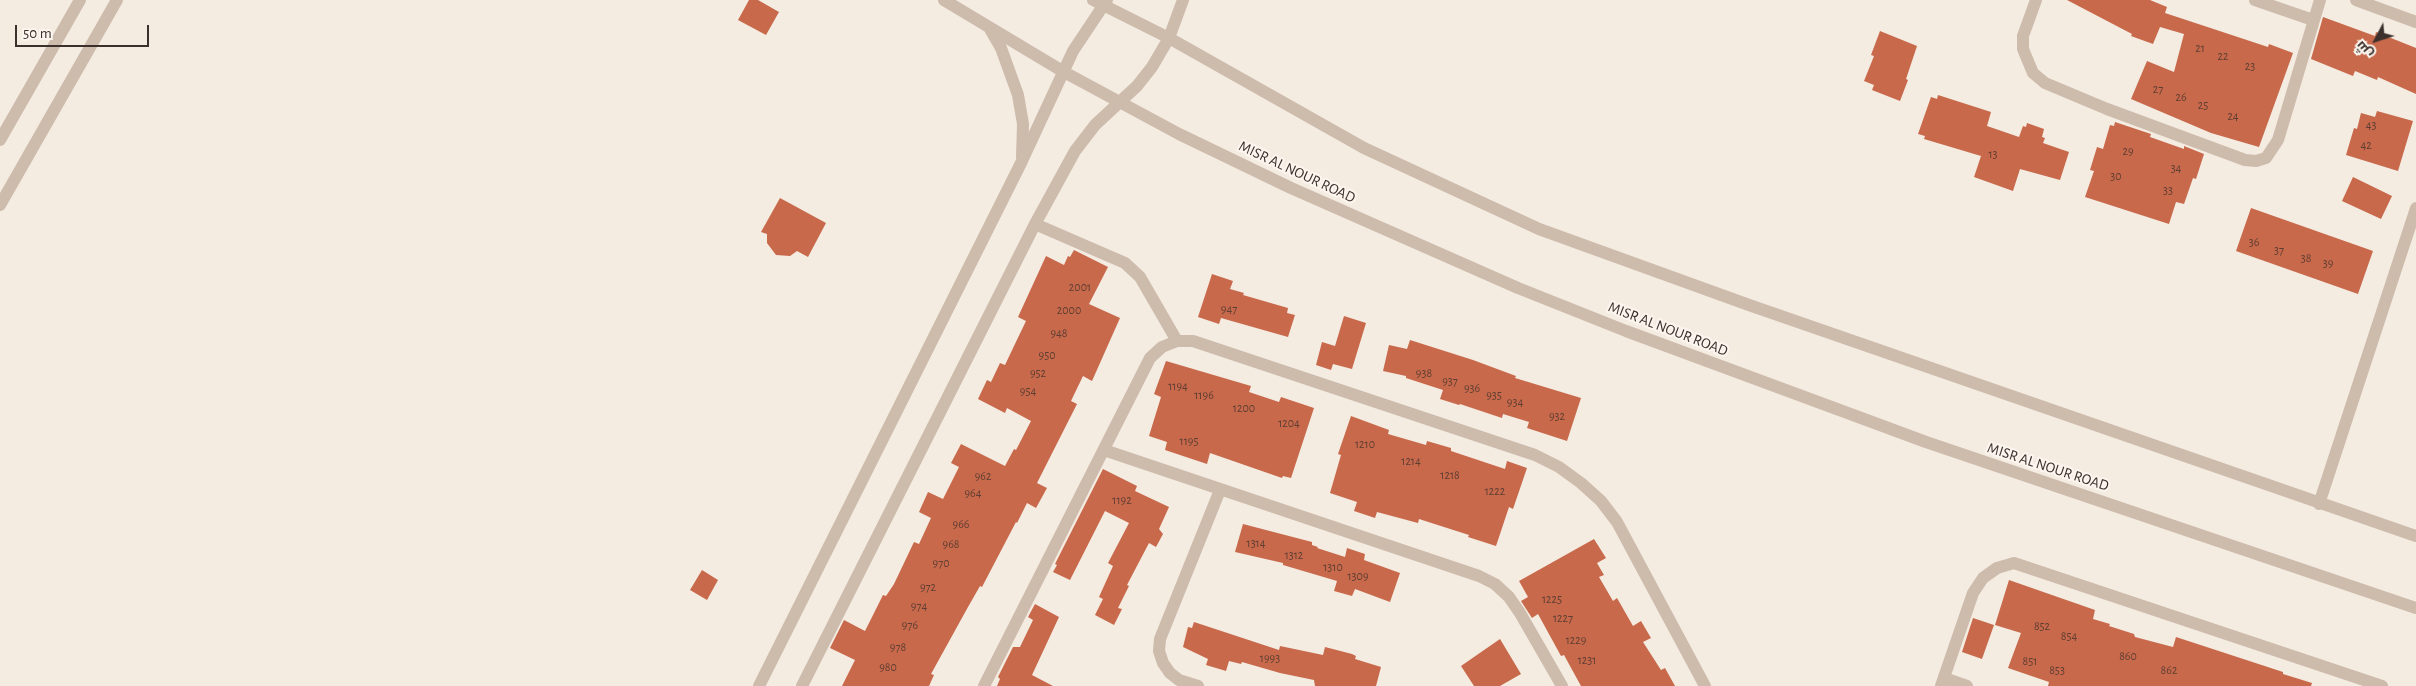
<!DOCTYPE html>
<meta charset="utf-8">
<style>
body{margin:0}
#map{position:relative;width:2416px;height:686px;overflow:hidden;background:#f4ebe1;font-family:"Alegreya Sans",Cairo,sans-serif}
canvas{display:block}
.north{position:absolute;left:2351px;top:15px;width:50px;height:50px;-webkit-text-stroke:4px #fbf5ee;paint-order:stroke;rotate:230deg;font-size:14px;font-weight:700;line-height:20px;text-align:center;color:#3b302b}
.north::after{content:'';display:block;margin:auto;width:18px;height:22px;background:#3b302b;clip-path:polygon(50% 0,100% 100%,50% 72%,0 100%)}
.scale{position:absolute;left:15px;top:25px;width:134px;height:22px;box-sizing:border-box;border:2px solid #3b302b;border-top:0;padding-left:6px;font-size:15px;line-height:18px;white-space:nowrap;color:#3b302b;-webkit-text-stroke:4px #fbf5ee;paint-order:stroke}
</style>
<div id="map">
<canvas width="2416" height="686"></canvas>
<div class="north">ش</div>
<div class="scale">50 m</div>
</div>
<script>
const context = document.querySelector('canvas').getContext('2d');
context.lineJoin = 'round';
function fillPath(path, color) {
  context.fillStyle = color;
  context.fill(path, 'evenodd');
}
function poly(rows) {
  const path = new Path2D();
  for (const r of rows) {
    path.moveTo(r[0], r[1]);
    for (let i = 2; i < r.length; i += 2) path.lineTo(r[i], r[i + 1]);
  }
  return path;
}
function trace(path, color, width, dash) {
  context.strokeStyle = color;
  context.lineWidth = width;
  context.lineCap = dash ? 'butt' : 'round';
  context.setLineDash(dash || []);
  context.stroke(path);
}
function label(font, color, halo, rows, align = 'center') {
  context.font = font + ' "Alegreya Sans",sans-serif';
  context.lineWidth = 4.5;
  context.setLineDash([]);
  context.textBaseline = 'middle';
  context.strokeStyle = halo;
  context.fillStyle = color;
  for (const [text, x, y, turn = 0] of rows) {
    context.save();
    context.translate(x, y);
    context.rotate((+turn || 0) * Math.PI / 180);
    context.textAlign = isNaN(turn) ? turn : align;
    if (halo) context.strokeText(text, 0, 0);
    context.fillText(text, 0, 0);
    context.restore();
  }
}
fillPath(poly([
 [749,0,758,0,779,12,766,35,738,20],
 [2067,0,2150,0,2167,7,2165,13,2268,47,2269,44,2293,53,2259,147,2211,133,2131,99,2147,61,2174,72,2184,34,2160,27,2153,44,2131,36,2132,34],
 [2323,17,2375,36,2376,32,2416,48,2416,94,2378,77,2377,80,2355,71,2353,76,2311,59],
 [1880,31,1917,46,1906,79,1908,80,1900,101,1872,90,1874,85,1864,81,1874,56,1871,55],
 [1938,95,1991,112,1987,126,2019,137,2023,126,2026,127,2027,123,2044,129,2042,137,2045,138,2043,143,2069,152,2060,180,2020,169,2013,191,1974,177,1981,156,1924,139,1925,136,1918,134,1931,97,1937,99],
 [2377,111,2413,121,2398,171,2346,155,2354,128,2357,129,2361,113,2375,117],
 [2115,122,2151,134,2150,137,2184,149,2184,146,2204,154,2196,179,2193,178,2184,204,2176,202,2169,224,2085,197,2094,171,2090,170,2097,147,2103,149,2110,125,2114,126],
 [2353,177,2392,196,2381,219,2342,201],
 [780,198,826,223,808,257,797,251,790,256,776,255,767,243,767,234,761,232],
 [2251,208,2373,251,2358,294,2236,251],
 [1074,250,1108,267,1089,304,1120,318,1092,381,1083,376,1071,401,1077,404,1037,483,1047,488,1036,508,1027,503,1017,523,1016,522,982,587,980,586,968,607,931,674,934,675,929,686,842,686,855,660,830,648,844,620,865,631,883,595,886,596,894,584,914,542,919,544,931,518,919,512,928,492,943,499,959,467,951,463,961,444,1005,466,1014,449,1016,450,1031,421,1007,408,1005,413,978,399,987,380,991,382,1000,363,1005,365,1014,346,1026,321,1018,317,1046,256,1064,265,1068,256,1070,257],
 [1212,274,1233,281,1230,289,1244,293,1243,295,1288,308,1287,313,1295,315,1288,337,1221,318,1219,324,1198,317],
 [1344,316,1366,323,1352,369,1333,364,1331,370,1316,365,1322,342,1335,346],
 [1410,340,1473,360,1516,376,1515,378,1581,398,1567,441,1527,428,1529,422,1503,414,1502,418,1460,404,1459,405,1440,399,1443,390,1406,378,1406,376,1383,371,1389,345,1407,349],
 [1166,361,1251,386,1249,392,1279,402,1281,397,1314,408,1291,478,1283,476,1282,478,1210,453,1207,464,1165,450,1167,442,1149,436,1161,397,1154,394],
 [1351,416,1389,430,1388,434,1426,445,1427,441,1451,448,1451,451,1505,469,1507,461,1527,468,1513,509,1509,507,1496,546,1468,537,1469,535,1419,519,1418,523,1377,512,1375,518,1354,511,1357,502,1330,493,1341,455,1338,454],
 [1103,469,1137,486,1135,491,1169,507,1159,529,1163,534,1156,547,1149,543,1127,585,1129,586,1118,608,1122,609,1114,625,1095,615,1103,599,1099,597,1113,566,1108,563,1129,523,1105,511,1070,580,1053,572,1057,565,1055,564],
 [1243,524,1312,542,1312,545,1318,547,1317,548,1345,557,1347,548,1365,554,1364,560,1400,573,1390,602,1355,589,1352,596,1334,591,1337,581,1283,565,1283,563,1235,552],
 [1594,539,1606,558,1597,563,1604,575,1599,577,1613,601,1617,598,1633,626,1641,621,1651,638,1643,642,1661,670,1665,668,1675,686,1581,686,1564,655,1561,656,1538,614,1532,618,1521,601,1528,597,1519,581],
 [702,570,718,580,707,600,690,590],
 [2009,580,2095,610,2093,619,2110,624,2109,626,2134,634,2135,637,2173,647,2176,637,2283,672,2283,674,2312,683,2311,686,2048,686,2049,682,2008,668,2021,633,1995,625],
 [1035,604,1059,617,1032,675,1053,686,997,686,1000,679,998,677,1013,647,1020,647,1033,620,1028,617],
 [1973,618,1994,625,1982,659,1962,652],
 [1194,622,1279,650,1280,646,1323,655,1325,647,1352,654,1356,656,1355,659,1381,667,1376,686,1315,686,1314,680,1280,673,1242,662,1241,664,1229,661,1226,671,1206,665,1208,659,1183,647,1188,627,1192,628],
 [1500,639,1521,674,1500,686,1474,686,1461,666]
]), '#c8694b');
trace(poly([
 [944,0,1064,72,1179,134,1291,188,1518,288,1626,331,1926,442,2416,608],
 [1093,0,1169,38,1364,148,1539,229,1749,305,2416,536],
 [2036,0,2023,36,2023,49,2033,73,2045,83,2107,109,2245,160,2256,161,2266,158,2278,140,2320,0],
 [2255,0,2313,20],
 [2356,0,2416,22],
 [990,29,1001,48,1018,95,1023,124,1022,157],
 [0,140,80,0],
 [0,205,117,0],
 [1035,224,1125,263,1140,277,1177,341],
 [1104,450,1479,576,1495,584,1509,597,1520,613,1562,686],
 [2319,504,2416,208],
 [1944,678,1967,686],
 [759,686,1021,163,1073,51,1107,0],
 [802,686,1035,224,1075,151,1095,125,1137,86,1152,67,1169,38,1183,0],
 [984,686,1150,358,1162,347,1177,341,1193,341,1535,455,1559,467,1581,483,1601,501,1617,522,1705,686],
 [1198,686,1179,680,1170,673,1163,663,1159,651,1160,639,1220,490],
 [1941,686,1973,593,1983,578,1997,568,2014,563,2382,686]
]), '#cdbbac', 12);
label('12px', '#5e3e33', null, [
 ["21",2200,48],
 ["22",2223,56],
 ["23",2250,66],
 ["27",2158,89],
 ["26",2181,97],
 ["25",2203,105],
 ["24",2233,116],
 ["43",2371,125],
 ["42",2366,145],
 ["29",2128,151],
 ["13",1993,154],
 ["34",2176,168],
 ["30",2116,176],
 ["33",2168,190],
 ["36",2254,242],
 ["37",2279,250],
 ["38",2306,258],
 ["39",2328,263],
 ["2001",1080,287],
 ["947",1229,309],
 ["2000",1069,310],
 ["948",1059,333],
 ["950",1047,355],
 ["952",1038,373],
 ["938",1424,373],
 ["937",1450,381],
 ["1194",1178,386],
 ["936",1472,388],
 ["954",1028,391],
 ["1196",1204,395],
 ["935",1494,395],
 ["934",1515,402],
 ["1200",1244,408],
 ["932",1557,416],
 ["1204",1289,423],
 ["1195",1189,441],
 ["1210",1365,444],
 ["1214",1411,461],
 ["1218",1450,475],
 ["962",983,476],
 ["1222",1495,491],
 ["964",973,493],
 ["1192",1122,500],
 ["966",961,524],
 ["1314",1256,543],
 ["968",951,544],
 ["1312",1294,555],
 ["970",941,563],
 ["1310",1333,567],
 ["1309",1358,576],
 ["972",928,587],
 ["1225",1552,599],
 ["974",919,606],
 ["1227",1563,618],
 ["976",910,625],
 ["852",2042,626],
 ["854",2069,636],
 ["1229",1576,640],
 ["978",898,647],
 ["860",2128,656],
 ["1993",1270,658],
 ["1231",1587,660],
 ["851",2030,661],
 ["980",888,667],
 ["853",2057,670],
 ["862",2169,670]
]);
label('15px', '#3b302b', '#fbf5ee', [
 ["MISR AL NOUR ROAD",1297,172,25],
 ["MISR AL NOUR ROAD",1668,329,21],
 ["MISR AL NOUR ROAD",2048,467,18]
]);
</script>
